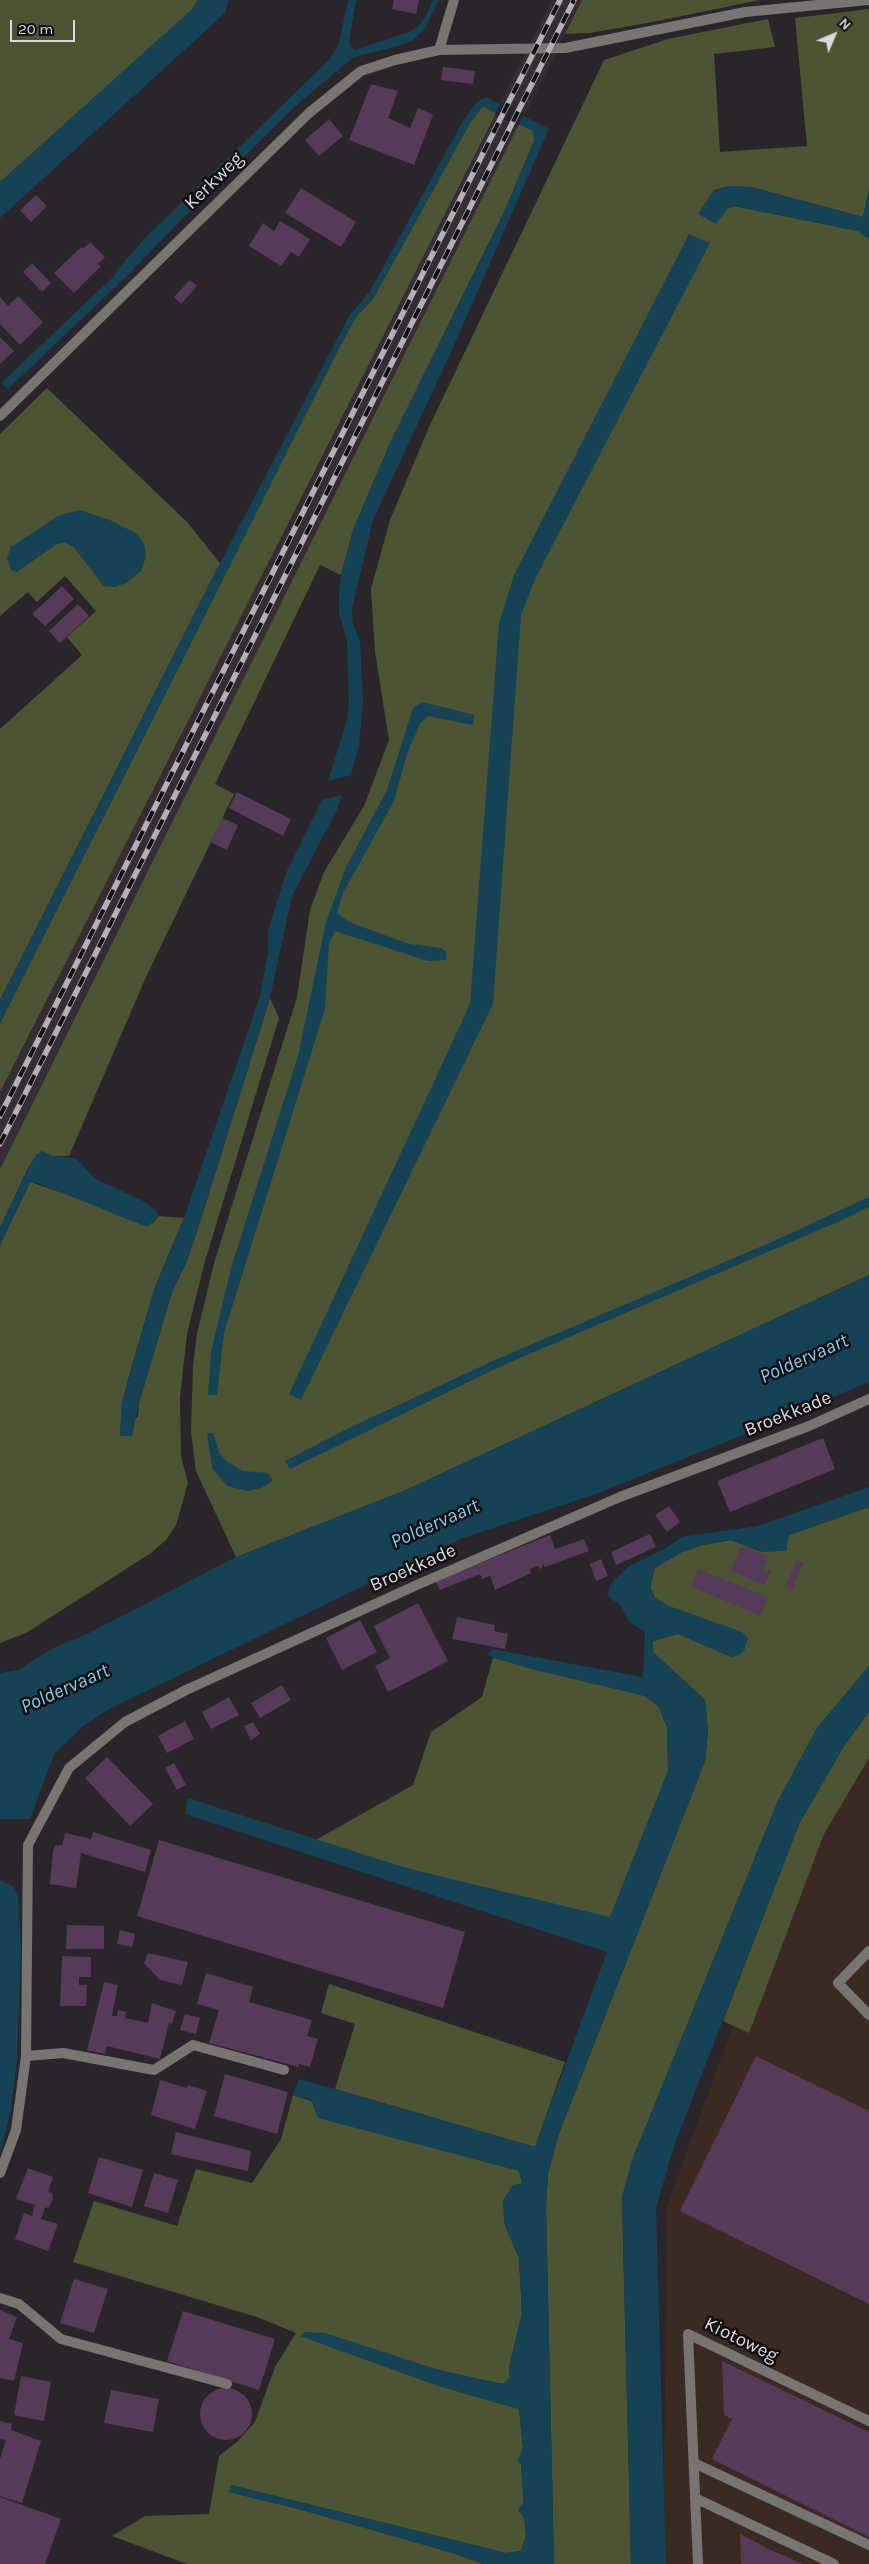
<!DOCTYPE html>
<style>
body{margin:0}
#map{position:relative;width:869px;height:2564px;overflow:hidden;background:#2a252a;font-family:Karla,sans-serif}
canvas{display:block}
.north{position:absolute;left:809px;top:10px;width:50px;height:50px;-webkit-text-stroke:4px #110f11;paint-order:stroke;rotate:45deg;font-size:14px;font-weight:700;line-height:20px;text-align:center;color:#dcd9dc}
.north::after{content:'';display:block;margin:auto;width:18px;height:22px;background:#dcd9dc;clip-path:polygon(50% 0,100% 100%,50% 72%,0 100%)}
.scale{position:absolute;left:10px;top:20px;width:65px;height:22px;box-sizing:border-box;border:2px solid #dcd9dc;border-top:0;padding-left:6px;font-size:15px;line-height:18px;white-space:nowrap;color:#dcd9dc;-webkit-text-stroke:4px #110f11;paint-order:stroke}
</style>
<div id="map">
<canvas width="869" height="2564"></canvas>
<div class="north">N</div>
<div class="scale">20 m</div>
</div>
<script>
const context = document.querySelector('canvas').getContext('2d');
context.lineJoin = 'round';
function fillPath(path, color) {
  context.fillStyle = color;
  context.fill(path, 'evenodd');
}
function poly(rows) {
  const path = new Path2D();
  for (const r of rows) {
    if (r.length === 3) {
      path.moveTo(r[0] + r[2], r[1]);
      path.arc(r[0], r[1], r[2], 0, 2 * Math.PI);
      continue;
    }
    path.moveTo(r[0], r[1]);
    for (let i = 2; i < r.length; i += 2) path.lineTo(r[i], r[i + 1]);
  }
  return path;
}
function trace(path, color, width, dash) {
  context.strokeStyle = color;
  context.lineWidth = width;
  context.lineCap = dash ? 'butt' : 'round';
  context.setLineDash(dash || []);
  context.stroke(path);
}
function label(font, color, halo, rows, align = 'center') {
  context.font = font + ' Karla,sans-serif';
  context.lineWidth = 5;
  context.setLineDash([]);
  context.textBaseline = 'middle';
  context.strokeStyle = halo;
  context.fillStyle = color;
  for (const [text, x, y, turn = 0] of rows) {
    context.save();
    context.translate(x, y);
    context.rotate((+turn || 0) * Math.PI / 180);
    context.textAlign = isNaN(turn) ? turn : align;
    if (halo) context.strokeText(text, 0, 0);
    context.fillText(text, 0, 0);
    context.restore();
  }
}
fillPath(poly([
 [552,0,582,0,0,1169,0,1092]
]), '#352d36');
fillPath(poly([
 [869,1748,869,2564,663,2564,667,2206,789,1872]
]), '#3b2a21');
fillPath(poly([
 [0,0,198,0,192,10,0,182],
 [582,0,760,0,653,22,590,33,565,34],
 [869,9,869,189,863,217,751,187,729,186,714,190,728,208,734,206,858,231,869,239,869,1275,406,1490,236,1557,196,1471,191,1432,193,1365,197,1334,214,1263,297,997,310,910,324,872,364,806,389,740,375,652,371,589,390,520,429,427,604,60,668,39,768,19,775,47,714,54,720,152,807,146,795,18],
 [483,106,496,113,495,115,0,1092,0,1023,339,348,356,317,373,299,470,123],
 [519,124,534,131,534,141,504,212,390,443,353,530,341,575,320,565,215,784,234,794,146,977,69,1156,52,1156,42,1151,28,1168,0,1228,0,1169],
 [47,388,187,522,220,563,0,1000,0,729,82,655,67,637,96,611,65,576,37,602,28,592,0,616,0,434],
 [79,510,109,520,137,534,104,586,74,547,64,542,57,544],
 [270,998,279,1018,205,1261,187,1334,180,1397,181,1456,188,1483,176,1525,166,1540,151,1553,26,1633,0,1643,0,1245,29,1183,33,1183,153,1223,159,1216,184,1218,155,1287,133,1362,122,1402,120,1436,138,1416,139,1403,172,1292,187,1261,200,1222],
 [869,1507,869,1666,817,1728,777,1803,633,2158,622,2197,631,2564,554,2564,546,2207,548,2174,558,2136,705,1761,708,1732,705,1700,653,1652,653,1641,678,1634,731,1656,655,1598,650,1587,655,1568,682,1552,703,1545,731,1540,762,1552,789,1535],
 [493,1658,645,1696,659,1707,667,1727,668,1771,610,1918,409,1869,314,1841,413,1785,431,1732,482,1697],
 [869,1712,869,1758,824,1834,749,2033,723,2021,799,1824,844,1746],
 [329,1984,565,2062,535,2147,335,2089,355,2024,321,2013],
 [293,2095,519,2171,522,2183,504,2223,519,2258,522,2313,509,2368,510,2377,506,2382,502,2384,439,2370,301,2336,436,2385,519,2409,523,2448,518,2461,521,2464,526,2536,521,2551,506,2553,231,2485,229,2492,299,2509,453,2553,483,2564,187,2564,112,2536,145,2516,209,2514,219,2456,238,2441,255,2422,275,2367,296,2333,257,2317,73,2262,94,2201,177,2226,196,2169,252,2183,281,2139]
]), '#4c5434');
fillPath(poly([
 [198,0,229,0,225,13,0,218,0,182,191,10],
 [348,0,356,0,349,42,354,50,409,32,418,27,426,16,433,0,439,0,425,28,413,40,399,46,354,57,300,102,206,194,127,276,8,389,1,383,114,276,117,270,145,238,328,61,338,47],
 [486,97,549,129,451,352,373,520,352,609,353,624,360,641,363,704,359,745,351,775,328,781,347,720,349,703,347,641,339,613,339,593,341,575,353,530,390,443,504,212,534,141,533,131,483,106,470,123,373,299,356,317,339,348,0,1023,0,1000,220,563,349,316,370,291,464,119,478,101],
 [729,186,751,187,863,217,869,189,869,245,869,239,858,231,734,206,728,208,716,224,698,214,714,190],
 [689,234,710,243,535,579,521,615,493,1004,301,1400,289,1394,470,1004,499,623,514,575],
 [79,510,109,520,137,534,144,543,146,557,141,571,126,583,115,587,104,586,74,547,64,542,57,544,17,572,11,570,7,558,11,547,58,516],
 [422,702,474,715,473,725,428,716,420,724,407,754,394,801,343,893,337,913,349,922,409,944,441,948,447,953,446,960,428,961,335,931,329,943,325,1009,224,1333,217,1395,208,1395,211,1352,231,1268,298,1056,326,922,346,867,387,790,413,708],
 [342,795,337,810,292,896,270,998,200,1222,187,1261,172,1292,139,1403,132,1436,120,1436,122,1402,155,1287,184,1218,260,996,268,952,268,931,286,873,322,800],
 [42,1151,52,1156,76,1158,94,1178,143,1201,156,1210,159,1216,147,1227,38,1183,30,1183,0,1245,0,1228,28,1168,36,1155],
 [869,1197,869,1207,840,1221,499,1367,290,1469,285,1461,349,1428,495,1360,774,1241],
 [869,1275,869,1382,741,1436,596,1494,463,1538,107,1710,82,1727,54,1754,30,1819,0,1819,0,1673,18,1670,53,1648,87,1634,236,1557,406,1490],
 [207,1433,213,1433,219,1452,226,1461,243,1471,268,1473,273,1481,261,1488,247,1491,227,1486,212,1468],
 [869,1487,869,1507,789,1535,786,1551,762,1552,731,1540,703,1545,682,1552,655,1568,650,1587,655,1598,669,1606,742,1632,748,1638,744,1651,739,1655,731,1657,678,1634,653,1641,653,1652,705,1700,708,1732,705,1761,558,2136,548,2174,546,2207,554,2564,483,2564,453,2553,299,2509,229,2492,231,2485,506,2553,521,2551,526,2536,524,2518,518,2510,524,2502,521,2464,517,2461,523,2448,519,2409,436,2385,300,2336,305,2332,325,2333,439,2370,502,2384,506,2382,510,2377,509,2368,522,2313,519,2258,504,2223,503,2200,513,2185,522,2183,519,2171,318,2118,311,2100,293,2095,299,2079,535,2147,607,1952,185,1814,188,1798,409,1869,610,1917,668,1771,667,1727,659,1707,645,1696,527,1668,487,1655,492,1649,643,1677,645,1631,629,1622,621,1606,607,1595,612,1582,628,1567,666,1548,682,1537,758,1526],
 [869,1666,869,1712,844,1746,799,1824,674,2146,656,2208,666,2564,631,2564,622,2197,633,2158,777,1803,817,1728],
 [0,1880,13,1886,18,1896,21,1950,17,2060,11,2110,0,2154]
]), '#154255');
fillPath(poly([
 [501,102,525,114,518,126,495,115]
]), '#2a252a');
fillPath(poly([
 [394,0,419,0,416,14,392,9],
 [443,67,475,71,473,84,441,80],
 [371,84,398,91,388,118,410,128,418,108,433,115,414,165,349,140],
 [329,119,343,136,319,156,305,140],
 [301,188,356,222,341,247,285,213],
 [36,195,47,206,31,222,20,210],
 [280,221,310,239,299,257,291,252,281,266,249,246,263,223,274,231],
 [90,242,105,257,98,264,101,266,74,293,54,273,81,247,83,249],
 [32,263,51,283,42,292,23,272],
 [190,280,197,286,181,304,174,297],
 [18,296,43,322,20,345,0,324,0,297,8,306],
 [0,337,14,351,0,364],
 [62,586,74,599,45,626,32,614],
 [78,604,89,616,60,643,49,631],
 [237,792,291,819,283,836,229,808],
 [222,818,238,825,227,850,210,842],
 [823,1438,835,1469,730,1512,717,1481],
 [669,1506,680,1522,667,1532,655,1515],
 [650,1534,656,1547,616,1565,611,1552],
 [550,1535,555,1549,584,1539,589,1551,545,1567,542,1564,542,1568,540,1569,538,1566,530,1569,531,1573,495,1590,490,1576,482,1579,480,1574,440,1590,435,1581],
 [741,1546,768,1557,762,1571,767,1573,769,1569,772,1570,765,1585,730,1571],
 [601,1559,608,1576,596,1581,590,1564],
 [797,1560,804,1563,792,1590,785,1587],
 [698,1569,768,1597,760,1616,691,1586],
 [418,1603,448,1661,388,1692,375,1666,390,1658,374,1626],
 [457,1617,495,1625,494,1631,508,1634,505,1649,452,1639],
 [360,1620,377,1652,342,1670,326,1638],
 [282,1685,291,1700,260,1718,251,1703],
 [229,1697,239,1715,211,1729,202,1712],
 [185,1721,194,1739,167,1753,158,1736],
 [253,1722,260,1734,251,1740,244,1726],
 [107,1757,153,1804,130,1826,85,1778],
 [174,1763,186,1785,177,1790,165,1768],
 [93,1832,151,1850,145,1872,81,1853,76,1888,50,1884,53,1850,56,1845,62,1846,65,1833,91,1839],
 [159,1840,465,1932,443,2008,137,1916],
 [67,1925,104,1926,104,1949,66,1949],
 [120,1930,135,1934,132,1947,117,1944],
 [148,1953,188,1962,182,1985,160,1980,144,1963],
 [62,1956,91,1957,91,1977,79,1977,79,1985,87,1985,86,2006,60,2006],
 [206,1973,253,1987,249,2002,312,2020,307,2036,318,2039,310,2067,299,2064,299,2067,209,2043,219,2010,197,2004],
 [104,1982,118,1985,112,2016,117,2016,118,2010,126,2012,125,2018,148,2023,152,2003,176,2011,172,2024,169,2023,160,2059,107,2046,105,2054,87,2050],
 [185,2014,200,2018,196,2034,180,2030],
 [756,2056,869,2111,869,2304,680,2211],
 [225,2074,288,2092,277,2134,214,2116],
 [160,2080,187,2088,188,2085,207,2091,195,2129,151,2115],
 [176,2132,251,2151,248,2171,171,2154],
 [99,2157,143,2170,132,2207,88,2193],
 [28,2168,53,2177,48,2192,52,2193,53,2199,49,2207,45,2208,41,2219,58,2224,48,2251,15,2239,24,2213,32,2216,35,2205,16,2199],
 [154,2173,178,2180,168,2213,144,2206],
 [74,2279,108,2289,94,2333,60,2323],
 [0,2310,17,2317,9,2339,23,2343,14,2381,0,2378],
 [183,2311,275,2339,259,2390,167,2361],
 [722,2361,869,2432,869,2537,712,2459,732,2419,724,2415],
 [21,2376,51,2382,44,2421,14,2415],
 [226,2414,26],
 [111,2390,159,2399,153,2432,104,2423],
 [0,2421,12,2424,11,2430,41,2441,22,2503,0,2496,0,2459,6,2440,0,2439],
 [0,2497,61,2519,45,2564,0,2564],
 [740,2534,771,2550,803,2564,741,2564]
]), '#563b58');
trace(poly([
 [869,1951,838,1983,869,2015],
 [26,2056,63,2053,154,2070,193,2045,284,2070],
 [0,2298,19,2304,61,2339,227,2384],
 [694,2463,869,2545],
 [695,2498,834,2564],
 [698,2564,688,2334,869,2421]
]), '#777471', 10);
trace(poly([
 [439,50,454,0],
 [0,416,309,113,361,71,395,60,439,50,565,48,745,12,869,0],
 [0,2173,16,2130,26,2056,28,1845,69,1768,125,1722,186,1690,419,1584,620,1497,809,1426,869,1399]
]), '#777471', 10);
const rail = poly([
 [0,1116,560,0],
 [0,1144,574,0]
]);
trace(rail, '#b4b0b4', 5.5);
trace(rail, '#110f11', 4, [11]);
label('19px', '#dcd9dc', '#110f11', [
 ["Kerkweg",214,181,-44],
 ["Broekkade",788,1414,-22],
 ["Broekkade",413,1568,-24],
 ["Kiotoweg",741,2340,26]
]);
label('italic 20px', '#82cbef', '#110f11', [
 ["Poldervaart",804,1359,-24],
 ["Poldervaart",435,1524,-24],
 ["Poldervaart",65,1689,-24]
]);
</script>
